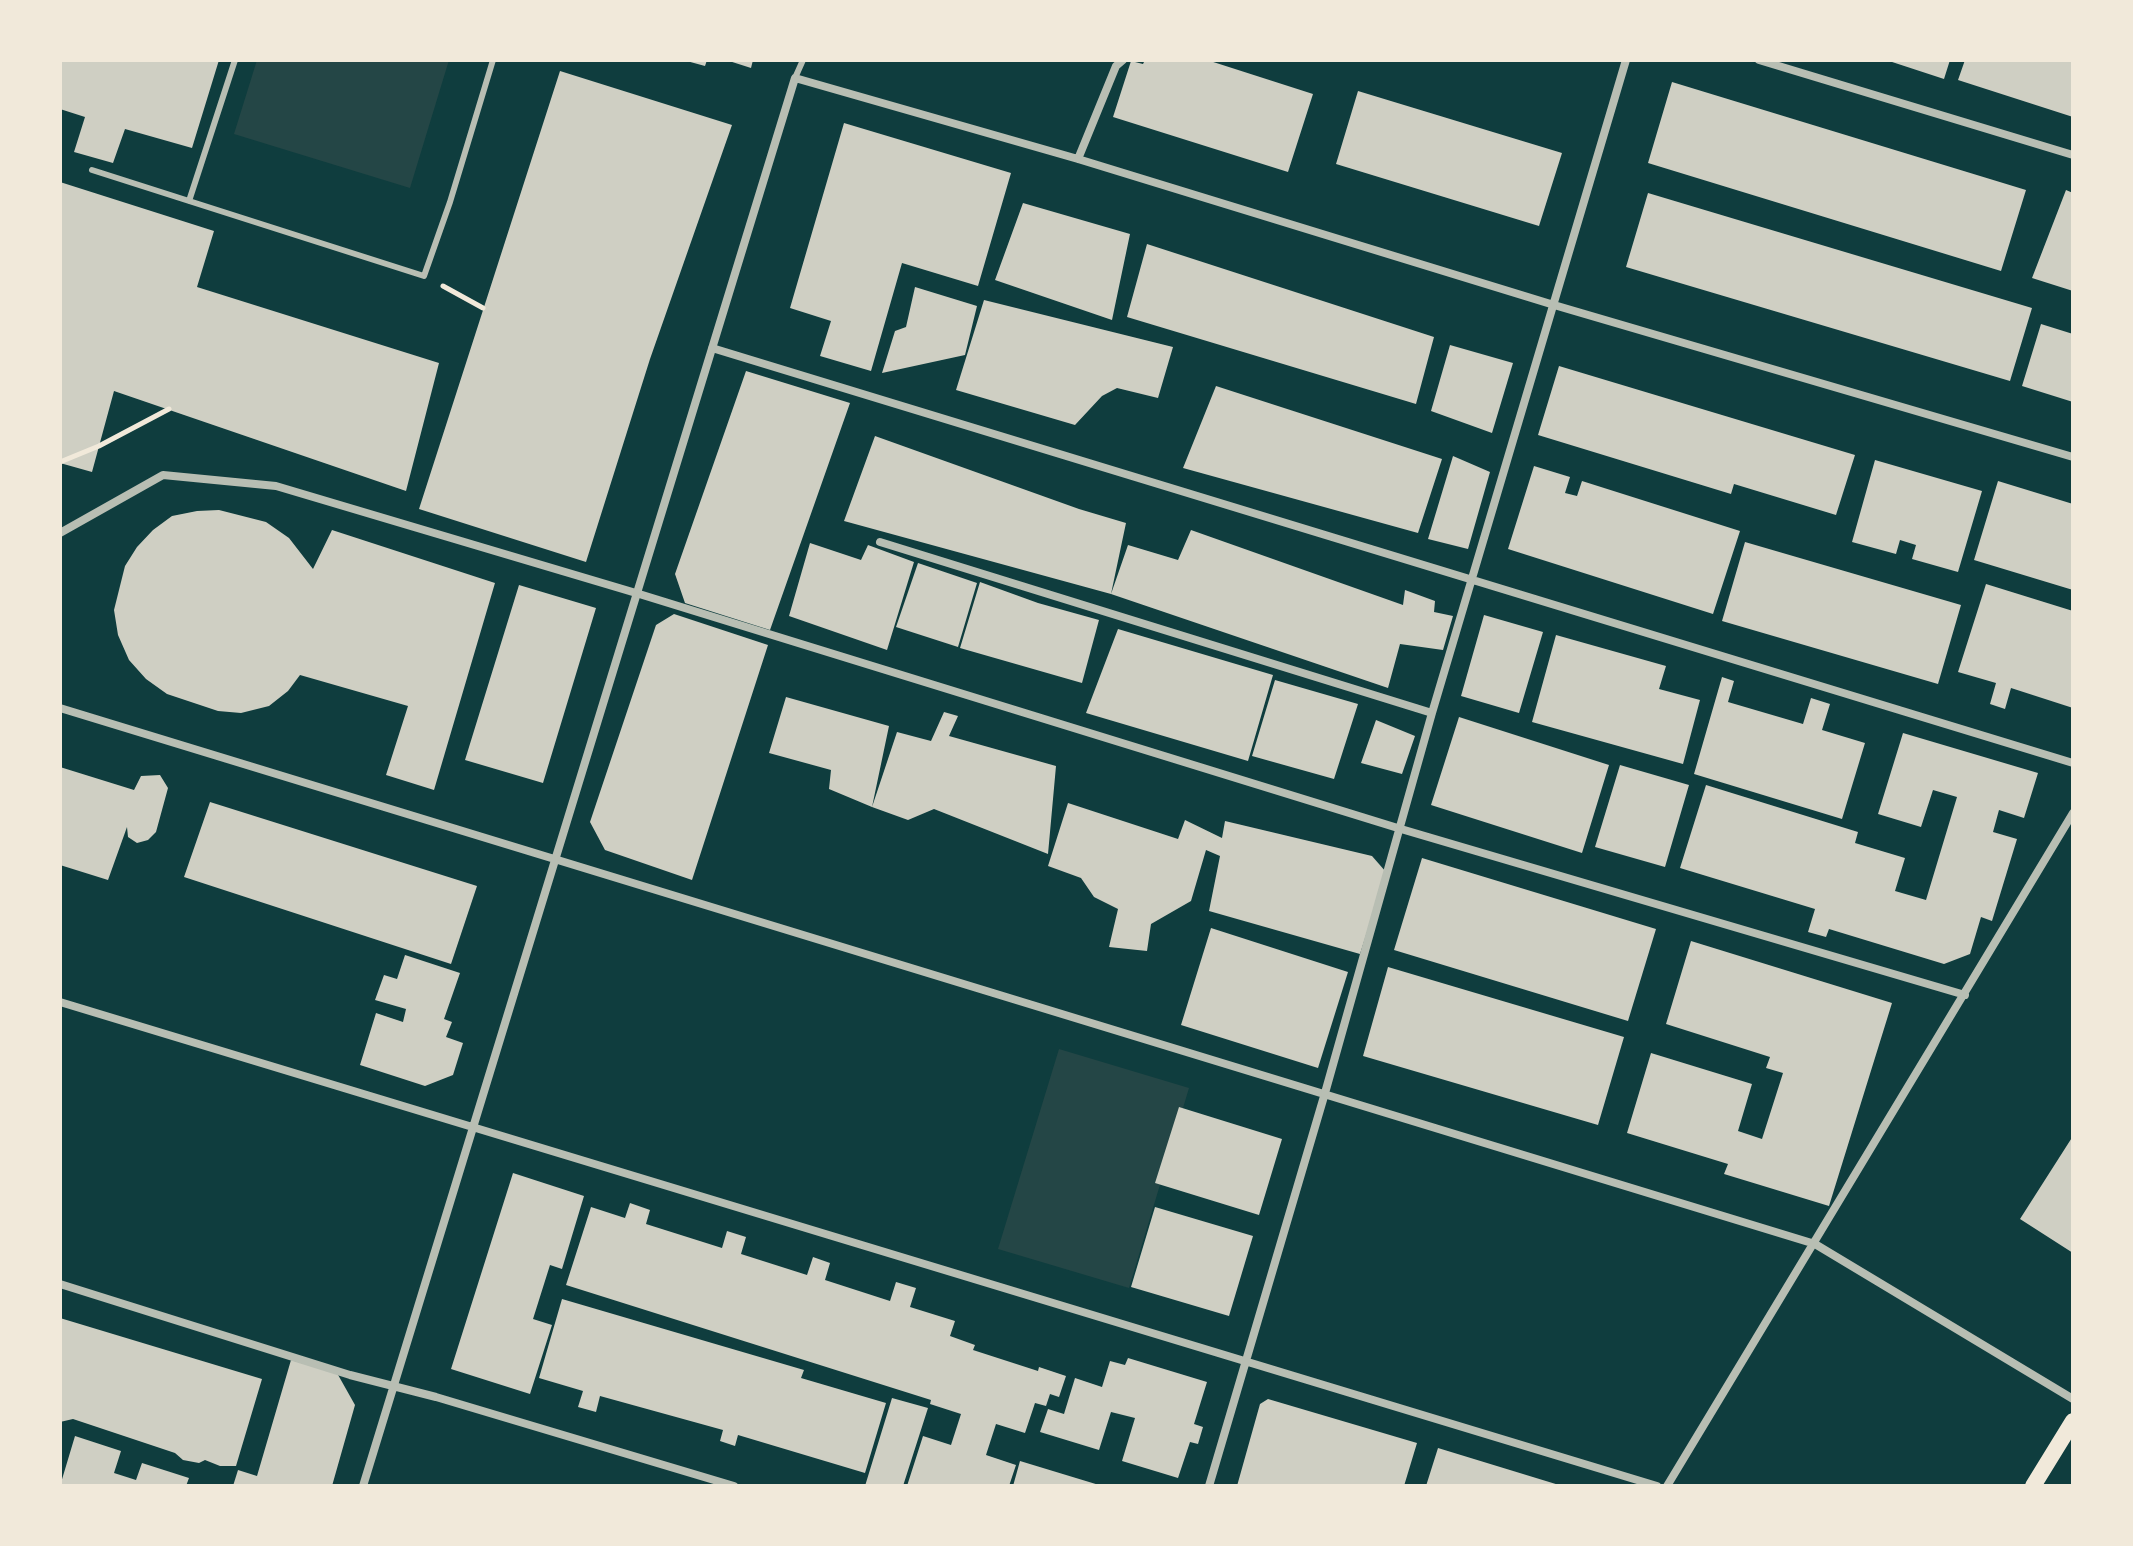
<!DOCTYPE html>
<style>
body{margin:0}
#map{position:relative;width:2133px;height:1546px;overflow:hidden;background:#0f3d3e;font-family:"Noto Sans",sans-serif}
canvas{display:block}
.frame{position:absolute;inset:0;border:62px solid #f1e9da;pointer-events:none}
</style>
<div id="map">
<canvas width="2133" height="1546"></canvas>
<div class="frame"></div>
</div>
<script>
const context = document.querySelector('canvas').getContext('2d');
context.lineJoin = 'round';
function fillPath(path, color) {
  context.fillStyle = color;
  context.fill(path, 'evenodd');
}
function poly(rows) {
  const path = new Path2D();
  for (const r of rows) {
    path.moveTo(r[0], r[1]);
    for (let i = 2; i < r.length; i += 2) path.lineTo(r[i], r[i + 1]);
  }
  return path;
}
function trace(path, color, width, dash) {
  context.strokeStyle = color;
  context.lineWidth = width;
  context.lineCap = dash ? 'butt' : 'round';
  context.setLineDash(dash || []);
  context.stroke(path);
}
fillPath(poly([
 [257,60,449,60,410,188,234,134],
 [1059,1049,1189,1088,1129,1288,998,1249]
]), '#244646');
fillPath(poly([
 [60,60,219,60,192,148,125,129,113,163,74,152,85,117,60,109],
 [683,60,707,60,705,66],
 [726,60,753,60,751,68],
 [1145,60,1207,60,1313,94,1288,172,1113,117,1131,61,1143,64],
 [1886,60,1950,60,1944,79],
 [1965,60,2073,60,2073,117,1958,80],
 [560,71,732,125,650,359,586,562,419,509],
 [1672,82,2026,190,2001,271,1648,163],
 [1358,91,1562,153,1539,226,1336,164],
 [844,123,1011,173,978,286,902,263,871,371,820,356,831,321,790,308],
 [60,182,214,231,197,287,439,363,406,491,114,391,92,472,60,463],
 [2066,190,2073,193,2073,291,2032,278],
 [1648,193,2032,308,2010,381,1626,267],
 [1023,203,1130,234,1112,320,995,280],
 [1147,244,1434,337,1416,404,1127,317],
 [915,287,977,306,965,355,882,373,895,331,906,327],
 [984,300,1173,347,1158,398,1117,388,1102,396,1075,425,956,390],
 [2041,324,2073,334,2073,402,2022,386],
 [1450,345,1513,363,1492,433,1431,411],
 [1559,366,1855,455,1836,515,1734,484,1731,494,1538,435],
 [746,371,850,403,770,630,685,603,675,574],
 [1216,386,1442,459,1418,533,1183,468],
 [875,436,1079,509,1126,523,1111,594,1128,545,1178,560,1191,530,1403,605,1405,590,1435,601,1434,612,1453,616,1443,650,1400,644,1388,688,1111,594,844,521],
 [1453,456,1490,472,1468,549,1428,539],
 [1875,460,1982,491,1958,572,1912,559,1916,545,1900,540,1896,554,1852,542],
 [1534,466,1570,477,1565,493,1577,496,1582,481,1740,531,1713,614,1508,549],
 [1998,481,2073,504,2073,590,1974,560],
 [219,510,266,522,289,538,313,569,332,530,495,583,434,790,386,775,408,706,300,675,288,691,269,706,241,713,218,711,167,694,146,679,129,660,118,635,114,610,125,566,137,547,153,530,172,516,197,511],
 [1745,542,1961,605,1938,684,1722,621],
 [810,543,861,560,868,545,914,562,887,650,789,616],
 [918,563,977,583,958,647,896,627],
 [980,582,1038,603,1099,620,1082,683,960,648],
 [1986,584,2073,611,2073,708,2011,688,2005,709,1990,704,1996,683,1958,672],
 [519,585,596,608,543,783,465,760],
 [674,614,768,645,692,880,605,850,590,822,656,625],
 [1484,615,1543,632,1519,713,1461,696],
 [1118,629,1273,675,1248,761,1086,713],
 [1556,635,1666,666,1659,689,1700,700,1683,764,1532,722],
 [1722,677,1734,681,1728,702,1803,724,1811,698,1830,704,1822,730,1865,743,1842,819,1694,774],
 [1275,680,1358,704,1334,779,1252,756],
 [786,697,889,726,872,807,829,789,831,770,769,753],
 [944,712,958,716,949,736,1056,766,1048,854,934,809,908,820,872,807,897,732,931,741],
 [1459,717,1609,765,1582,853,1431,805],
 [1376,720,1415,736,1402,774,1361,763],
 [1903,733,2038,773,2024,818,1999,810,1993,832,2017,839,1992,921,1981,917,1970,954,1944,964,1829,929,1826,937,1808,932,1815,909,1680,868,1706,785,1858,832,1855,843,1905,858,1895,891,1926,900,1957,797,1933,790,1921,827,1878,814],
 [1620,765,1689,785,1665,867,1595,847],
 [60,767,134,790,141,776,160,775,168,788,156,832,148,840,137,843,128,837,127,827,108,880,60,865],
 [210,802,477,886,451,964,184,877],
 [1068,803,1178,839,1185,820,1222,838,1225,821,1372,856,1386,872,1360,954,1209,911,1220,856,1206,850,1191,901,1151,924,1147,951,1109,947,1118,909,1094,897,1081,878,1048,866],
 [1422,858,1656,929,1628,1021,1394,950],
 [1211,928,1348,972,1318,1068,1181,1025],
 [1691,941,1892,1003,1829,1206,1724,1174,1728,1164,1627,1133,1651,1053,1752,1084,1738,1131,1762,1139,1783,1073,1766,1068,1770,1057,1666,1024],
 [405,955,460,973,444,1019,452,1022,446,1037,463,1043,453,1075,425,1086,360,1065,376,1013,403,1022,406,1009,375,1000,384,975,397,979],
 [1388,967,1624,1037,1598,1125,1363,1056],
 [1179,1107,1282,1139,1259,1215,1155,1183],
 [2073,1136,2073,1253,2020,1219],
 [513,1173,584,1196,562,1269,550,1265,533,1319,552,1325,530,1394,451,1369],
 [630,1203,650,1210,646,1224,722,1248,727,1231,746,1237,741,1254,807,1275,813,1257,830,1263,825,1280,890,1301,896,1282,916,1288,910,1307,955,1321,950,1336,975,1345,973,1350,1038,1371,1039,1367,1066,1376,1059,1397,1050,1394,1046,1406,1035,1403,1025,1433,996,1424,986,1455,1016,1465,1009,1486,907,1486,923,1436,951,1445,961,1414,930,1404,931,1400,566,1285,591,1207,625,1218],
 [1155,1207,1253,1236,1229,1316,1131,1287],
 [562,1299,804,1370,801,1378,886,1403,865,1473,738,1435,735,1446,720,1441,723,1430,600,1396,596,1412,578,1407,583,1391,539,1378],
 [60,1318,262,1379,236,1466,220,1466,205,1460,199,1463,183,1460,175,1453,73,1419,60,1422],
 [1128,1358,1207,1382,1194,1424,1203,1427,1198,1444,1190,1442,1178,1478,1122,1461,1135,1418,1111,1412,1099,1450,1040,1432,1048,1409,1064,1414,1075,1378,1102,1387,1110,1361,1125,1365],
 [291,1360,337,1373,355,1405,332,1486,233,1486,238,1470,257,1476],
 [892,1398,928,1408,903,1486,865,1486],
 [1268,1399,1417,1443,1404,1486,1237,1486,1260,1404],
 [75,1436,121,1451,114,1473,136,1480,142,1463,189,1478,186,1486,60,1486],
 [1438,1448,1559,1485,1559,1486,1426,1486],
 [1020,1461,1099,1485,1099,1486,1013,1486]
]), '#cfcfc3');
trace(poly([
 [443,286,483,308],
 [60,462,99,446,169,409]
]), '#f1e9da', 5);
trace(poly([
 [795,78,803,60],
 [92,170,424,276,450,202,493,60],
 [189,201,235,60]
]), '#b8beb3', 6);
trace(poly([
 [1759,60,2073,155],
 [1078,159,1116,66,1123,60],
 [712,348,2073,763],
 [60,533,163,475,276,486,636,593,1401,829,1965,995],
 [880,542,1432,713],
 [60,708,1815,1244,2073,1399],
 [60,1002,1657,1486],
 [60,1284,350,1375,436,1397,734,1486],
 [363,1486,795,78,1078,159,1554,305,2073,457],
 [1209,1486,1325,1093,1432,713,1626,60],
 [1667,1486,2073,813]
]), '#b8beb3', 8);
trace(poly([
 [2033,1486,2073,1421]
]), '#f1e9da', 16);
</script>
